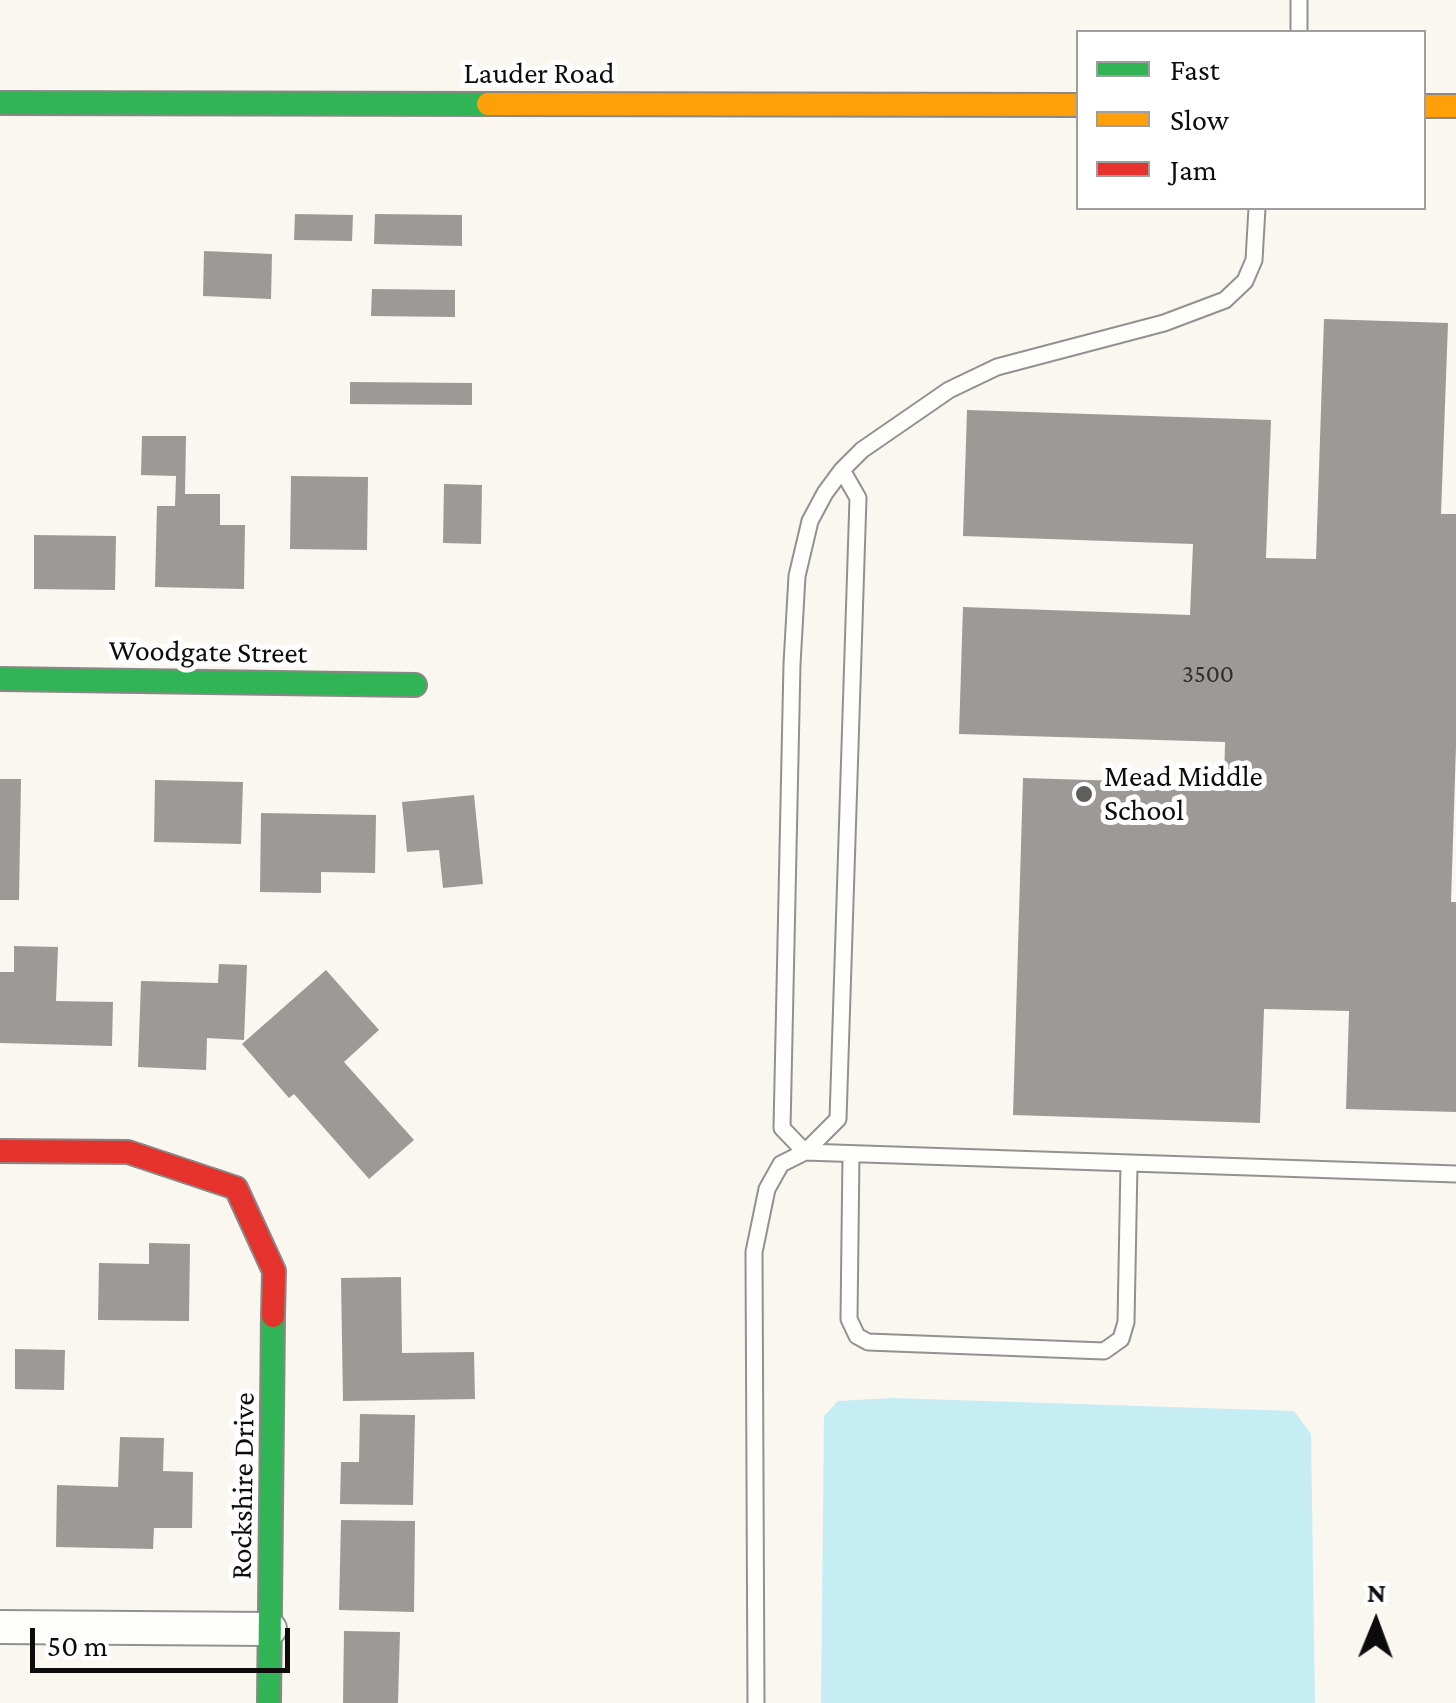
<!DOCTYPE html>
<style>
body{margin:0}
#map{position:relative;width:1456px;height:1703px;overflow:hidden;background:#faf6f0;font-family:"Crimson Pro",serif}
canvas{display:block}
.legend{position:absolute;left:1076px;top:30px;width:350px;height:180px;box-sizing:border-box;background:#fff;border:2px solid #9e9e9e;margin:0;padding:12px 18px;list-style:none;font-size:30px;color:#0c0c0c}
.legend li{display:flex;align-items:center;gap:20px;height:50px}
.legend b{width:50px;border:2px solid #9e9e9e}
.north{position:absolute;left:1326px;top:1573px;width:100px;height:100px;-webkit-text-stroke:8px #fff;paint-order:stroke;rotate:1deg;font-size:28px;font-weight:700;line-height:40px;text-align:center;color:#0c0c0c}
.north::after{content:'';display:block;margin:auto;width:35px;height:45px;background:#0c0c0c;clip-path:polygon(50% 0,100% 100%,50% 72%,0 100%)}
.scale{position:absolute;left:30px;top:1628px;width:260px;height:45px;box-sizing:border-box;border:5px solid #0c0c0c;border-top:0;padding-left:12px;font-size:30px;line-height:35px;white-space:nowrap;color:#0c0c0c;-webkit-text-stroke:8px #fff;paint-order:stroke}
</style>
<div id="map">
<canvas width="1456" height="1703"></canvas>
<ul class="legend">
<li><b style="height:12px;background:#30b455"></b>Fast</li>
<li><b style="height:12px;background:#ff9f0a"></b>Slow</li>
<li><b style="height:12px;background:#e5322d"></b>Jam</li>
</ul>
<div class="north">N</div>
<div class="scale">50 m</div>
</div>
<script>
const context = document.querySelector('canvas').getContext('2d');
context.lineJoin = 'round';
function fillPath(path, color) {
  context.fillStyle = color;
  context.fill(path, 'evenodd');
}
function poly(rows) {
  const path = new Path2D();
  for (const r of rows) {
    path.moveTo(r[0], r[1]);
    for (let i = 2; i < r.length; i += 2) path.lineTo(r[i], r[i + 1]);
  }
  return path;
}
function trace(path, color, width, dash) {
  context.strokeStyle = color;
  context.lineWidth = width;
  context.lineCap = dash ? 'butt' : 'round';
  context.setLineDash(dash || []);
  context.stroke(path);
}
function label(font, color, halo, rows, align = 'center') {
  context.font = font + ' "Crimson Pro",serif';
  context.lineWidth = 10;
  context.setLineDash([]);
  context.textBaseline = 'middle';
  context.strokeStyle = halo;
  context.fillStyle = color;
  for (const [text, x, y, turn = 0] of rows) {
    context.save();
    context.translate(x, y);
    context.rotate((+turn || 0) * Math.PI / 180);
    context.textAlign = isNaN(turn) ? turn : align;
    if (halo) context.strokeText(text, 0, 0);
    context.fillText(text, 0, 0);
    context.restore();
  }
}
fillPath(poly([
 [892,1398,1294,1411,1311,1434,1315,1703,821,1703,824,1416,838,1401]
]), '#c6edf4');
fillPath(poly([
 [295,214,353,215,352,241,294,240],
 [375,214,462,215,462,246,374,244],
 [204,251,272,254,271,299,203,296],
 [372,289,455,290,455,317,371,316],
 [1324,319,1448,323,1441,514,1456,514,1456,746,1451,902,1456,902,1456,1112,1346,1109,1349,1011,1264,1009,1260,1123,1013,1115,1023,778,1224,784,1225,742,959,734,963,607,1190,615,1193,544,963,536,967,410,1271,420,1266,558,1316,559],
 [350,382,472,383,472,405,350,404],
 [142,436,186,436,185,494,220,494,220,525,245,525,244,589,155,587,157,506,175,506,176,476,141,475],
 [291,476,368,477,367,550,290,549],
 [444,484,482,485,481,544,443,543],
 [34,535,116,536,115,590,34,589],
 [0,779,21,779,19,900,0,900],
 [155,780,243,782,241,844,154,842],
 [474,795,483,884,443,888,439,850,407,852,402,802],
 [261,813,376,815,375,873,321,872,321,893,260,892],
 [14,946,58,947,56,1001,113,1002,112,1046,0,1043,0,972,14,972],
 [219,964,247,965,244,1040,207,1038,206,1070,138,1067,141,981,218,983],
 [326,970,379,1030,344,1062,414,1140,369,1179,294,1094,289,1098,242,1044],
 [149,1243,190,1244,189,1321,98,1320,99,1263,149,1264],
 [401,1277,402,1353,474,1352,475,1399,343,1401,341,1278],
 [15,1349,65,1350,64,1390,15,1389],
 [360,1414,415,1415,413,1505,340,1504,341,1462,359,1462],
 [120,1437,164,1438,163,1471,193,1472,192,1528,154,1528,153,1549,56,1547,57,1485,118,1487],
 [341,1520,415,1521,414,1612,339,1610],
 [344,1631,400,1632,398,1703,343,1703]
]), '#9d9996');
const lane = poly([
 [1299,0,1299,32],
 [842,470,858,498,838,1119,805,1152,782,1128,792,664,797,576,810,521,825,493,842,470,862,450,949,390,997,367,1164,323,1225,300,1245,281,1254,260,1257,208],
 [851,1154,849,1319,857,1336,868,1342,1104,1351,1121,1339,1126,1322,1129,1164],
 [756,1703,754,1252,767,1189,781,1164,805,1152,1456,1174]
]);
const street = poly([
 [0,1627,270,1629]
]);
const fast = poly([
 [0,103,488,104],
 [0,679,415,685],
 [269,1703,273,1316]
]);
const slow = poly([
 [488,104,1078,105],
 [1424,106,1456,106]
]);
const jam = poly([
 [0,1151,128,1152,236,1188,274,1271,273,1316]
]);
trace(lane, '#93918f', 19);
trace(street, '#93918f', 36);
trace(fast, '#8a8885', 26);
trace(slow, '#8a8885', 26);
trace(jam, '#8a8885', 26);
trace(lane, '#fefefd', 15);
trace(street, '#fefefd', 32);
trace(fast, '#30b455', 22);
trace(slow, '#ff9f0a', 22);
trace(jam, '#e5322d', 22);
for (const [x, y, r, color] of [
 [1084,794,10,"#5f5e5c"]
]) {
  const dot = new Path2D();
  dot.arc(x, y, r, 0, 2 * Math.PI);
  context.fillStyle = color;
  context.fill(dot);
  trace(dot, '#fff', 4);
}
label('25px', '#302f2e', null, [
 ["3500",1208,674]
]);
label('30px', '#0c0c0c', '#fff', [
 ["Lauder Road",539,74],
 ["Woodgate Street",208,652,1],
 ["Rockshire Drive",243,1486,-89]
]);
label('30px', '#0c0c0c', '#fff', [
 ["Mead Middle",1104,777],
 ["School",1104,811]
], 'left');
</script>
